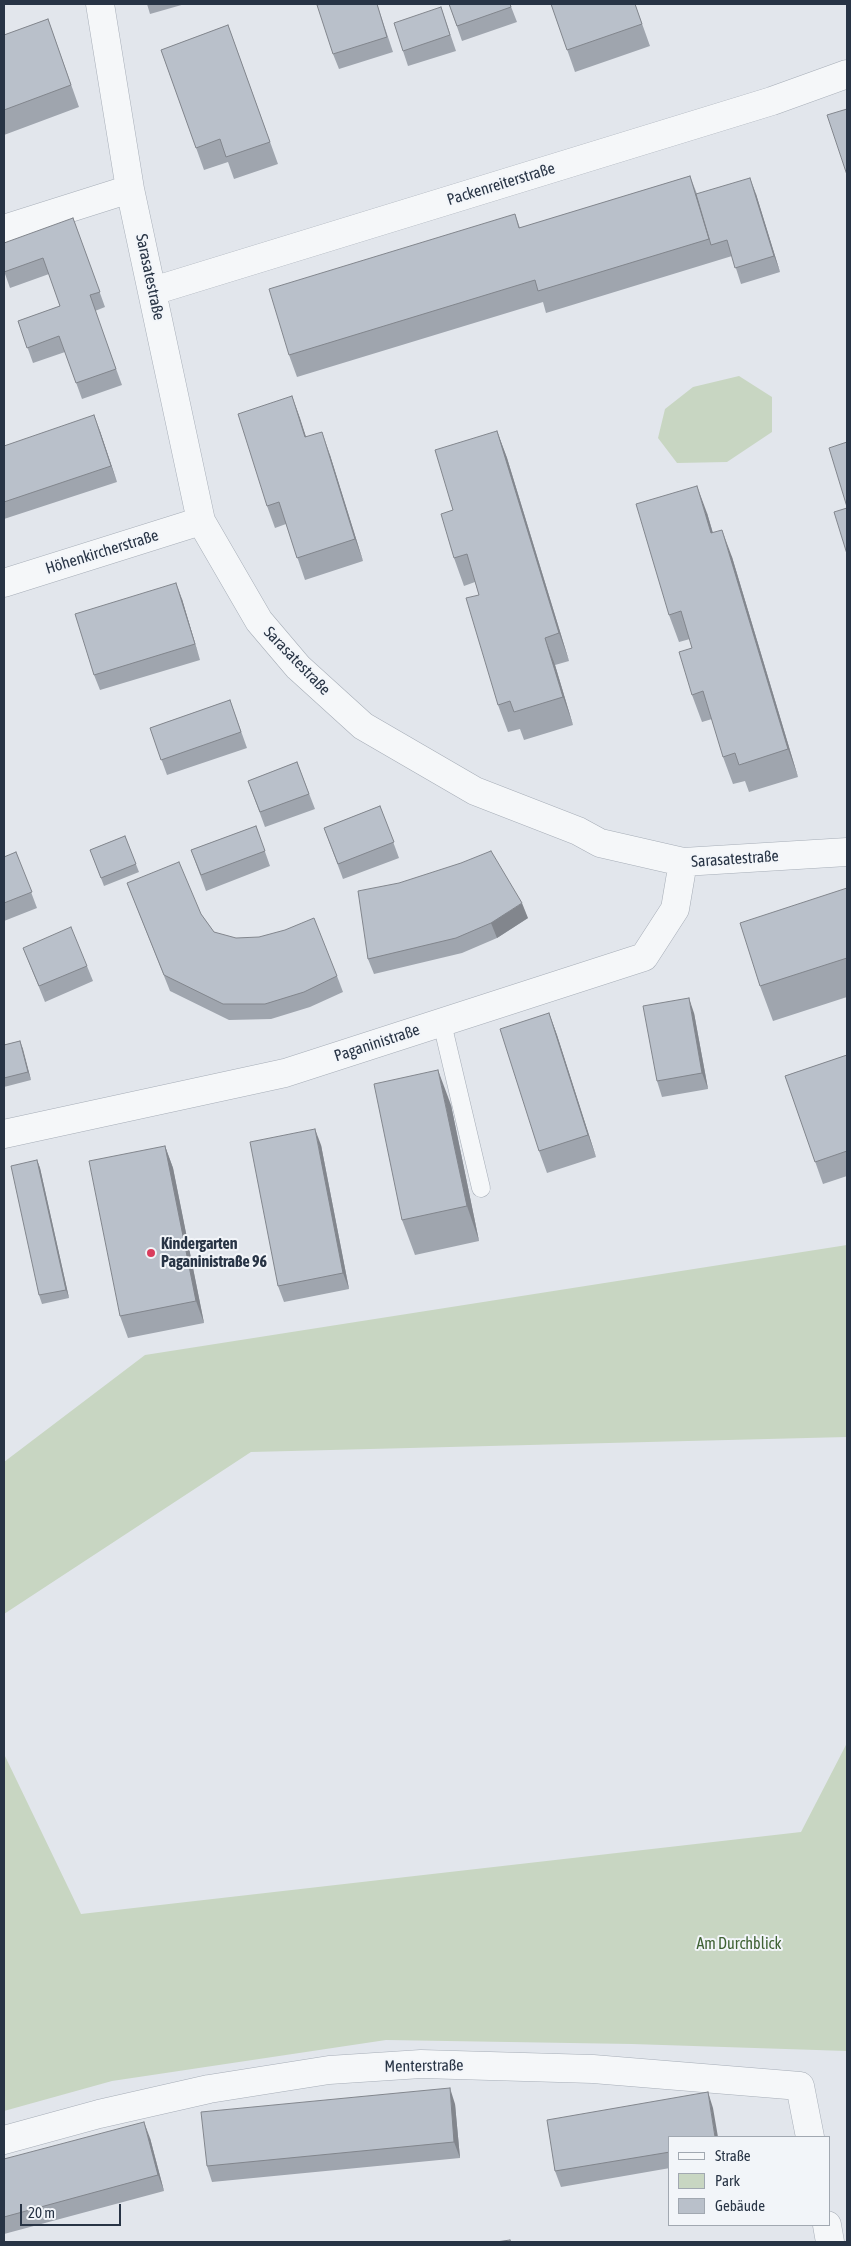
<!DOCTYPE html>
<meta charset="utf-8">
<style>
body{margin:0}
#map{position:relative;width:851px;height:2246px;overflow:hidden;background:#e2e6ec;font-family:"Asap Condensed",sans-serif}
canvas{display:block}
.frame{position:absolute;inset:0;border:5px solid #283445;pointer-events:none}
.legend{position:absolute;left:668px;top:2136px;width:162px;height:90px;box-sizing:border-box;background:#f2f5f9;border:1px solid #a1a8b1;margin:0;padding:6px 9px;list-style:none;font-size:15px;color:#283445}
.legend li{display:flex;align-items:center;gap:10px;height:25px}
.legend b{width:25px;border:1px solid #a1a8b1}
.scale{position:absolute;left:20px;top:2204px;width:101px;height:22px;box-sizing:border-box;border:2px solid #283445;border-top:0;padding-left:6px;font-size:15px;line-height:18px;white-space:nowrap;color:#283445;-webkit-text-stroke:4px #f2f5f9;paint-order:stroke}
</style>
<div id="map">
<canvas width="851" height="2246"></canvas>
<div class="frame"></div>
<ul class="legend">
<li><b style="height:6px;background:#f5f7f9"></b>Straße</li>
<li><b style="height:14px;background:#c8d6c2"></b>Park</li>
<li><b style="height:14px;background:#b9c0ca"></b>Gebäude</li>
</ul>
<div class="scale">20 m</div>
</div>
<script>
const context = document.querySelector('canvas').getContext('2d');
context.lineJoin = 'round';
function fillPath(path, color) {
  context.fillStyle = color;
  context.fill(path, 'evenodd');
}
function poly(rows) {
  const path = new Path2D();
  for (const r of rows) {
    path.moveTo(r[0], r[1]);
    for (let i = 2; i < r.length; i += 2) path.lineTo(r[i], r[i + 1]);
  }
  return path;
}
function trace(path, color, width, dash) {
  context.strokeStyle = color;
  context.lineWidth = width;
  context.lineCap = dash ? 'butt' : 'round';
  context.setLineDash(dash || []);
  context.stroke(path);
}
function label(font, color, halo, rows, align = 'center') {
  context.font = font + ' "Asap Condensed",sans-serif';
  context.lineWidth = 4;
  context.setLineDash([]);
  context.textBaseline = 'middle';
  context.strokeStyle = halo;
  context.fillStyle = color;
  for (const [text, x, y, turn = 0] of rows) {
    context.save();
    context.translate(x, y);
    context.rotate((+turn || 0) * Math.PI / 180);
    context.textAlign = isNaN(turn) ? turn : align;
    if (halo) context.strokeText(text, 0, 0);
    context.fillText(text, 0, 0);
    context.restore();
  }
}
fillPath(poly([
 [739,376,772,397,772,432,727,462,677,463,658,438,665,409,693,387],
 [847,1245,847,1437,251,1452,4,1614,4,1462,145,1355],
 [847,1743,847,2051,632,2044,386,2040,112,2081,4,2111,4,1754,81,1914,801,1832]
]), '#c8d6c2');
const service = poly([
 [442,1023,481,1188]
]);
const minor = poly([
 [100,4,130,189,201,521,259,621,298,667,363,726,475,791,578,831,600,843,683,862,847,852],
 [4,229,130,189],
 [153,291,772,101,847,74],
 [4,583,201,521],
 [4,1134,285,1073,644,957,675,909,683,862],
 [4,2140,99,2114,209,2089,329,2070,421,2064,593,2069,800,2086,810,2137],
 [827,2225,830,2242]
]);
trace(service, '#a6adb7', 19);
trace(minor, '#a6adb7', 29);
trace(service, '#f5f7f9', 18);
trace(minor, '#f5f7f9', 28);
fillPath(poly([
 [147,4,185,4,150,14],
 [377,4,393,52,339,69,333,54],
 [449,4,510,4,517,22,462,41],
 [551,4,635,4,650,46,575,72],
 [441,7,456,51,408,66,403,51],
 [48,19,79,107,4,135,4,35],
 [228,25,278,164,234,179,228,162,204,170,161,50],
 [690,176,697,194,756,194,780,272,741,284,732,256,546,313,543,302,297,377,289,355,515,214,520,228],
 [73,218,105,307,95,311,122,385,82,399,65,352,33,363,18,321,60,306,49,274,10,288,4,271],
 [292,396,306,437,330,455,363,561,305,580,286,524,275,528,267,506],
 [100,431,117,482,4,519,4,446],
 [497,431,507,458,569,661,555,665,573,725,524,740,520,729,508,732,498,705,479,595,475,582,464,586,454,558,453,510],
 [707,513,713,533,732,557,798,777,749,792,745,781,733,784,723,757,712,719,702,722,692,695,692,648,690,639,679,642,669,615],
 [182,599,200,660,100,690,94,675],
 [230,700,247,748,167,775,150,728],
 [297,762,315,809,265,827,248,781],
 [380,806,399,858,343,879,324,828],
 [256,826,270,866,206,891,191,850],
 [125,836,139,872,104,886,90,850],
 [16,852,37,908,4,921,4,857],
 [127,883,201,914,214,932,337,976,343,992,310,1007,271,1019,229,1020,170,991],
 [399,883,528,918,497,938,462,953,374,974,368,959],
 [847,888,847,997,773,1021,760,986],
 [23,948,87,966,93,981,45,1002],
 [549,1013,557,1035,596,1157,547,1173,539,1151],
 [694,1013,708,1089,662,1097,657,1081],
 [20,1041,31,1080,4,1087,4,1045],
 [847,1055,847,1176,823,1184,785,1076],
 [451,1105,479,1241,415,1255,402,1220],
 [321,1145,349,1289,284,1302,278,1286],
 [165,1146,173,1168,204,1323,128,1338,120,1316],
 [37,1160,40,1168,69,1298,42,1304,39,1295],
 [455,2104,460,2158,212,2182,207,2166],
 [713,2108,670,2137,670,2168,561,2187,555,2171],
 [150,2138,164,2191,4,2234,4,2159]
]), '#9fa5ae');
fillPath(poly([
 [750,178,756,194,780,272,774,256],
 [292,396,300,418,313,459,305,437],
 [94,415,100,431,117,482,111,466],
 [497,431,507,458,569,661,559,633],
 [322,432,330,455,363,561,355,539],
 [697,486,707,513,721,561,711,533],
 [722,530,732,557,798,777,788,749],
 [176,583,182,599,200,660,195,644],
 [545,638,555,665,573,725,563,697],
 [522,903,528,918,497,938,491,923],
 [689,998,694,1013,708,1089,702,1073],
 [549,1013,557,1035,596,1157,588,1135],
 [20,1041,23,1049,31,1080,28,1072],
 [438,1070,451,1105,479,1241,467,1206],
 [315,1129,321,1145,349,1289,343,1273],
 [165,1146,173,1168,204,1323,196,1301],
 [37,1160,40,1168,69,1298,66,1290],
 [450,2088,455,2104,460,2158,454,2142],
 [708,2092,713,2108,718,2137,715,2137],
 [144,2122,150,2138,164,2191,158,2175]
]), '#82868d');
const building = poly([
 [321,4,377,4,387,37,333,54,317,5,321,4],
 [449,4,510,4,511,7,457,26,449,4],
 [551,4,635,4,642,24,567,50,551,4],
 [441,7,450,35,403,51,394,23,441,7],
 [48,19,71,85,4,110,4,35,48,19],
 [228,25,270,142,226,157,220,139,196,148,161,50,228,25],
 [847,109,847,175,827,115,847,109],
 [690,176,709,239,538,291,535,280,289,355,269,289,515,214,519,228,690,176],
 [750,178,774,256,735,268,727,240,711,245,696,194,750,178],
 [73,218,100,292,90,295,116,369,76,383,59,336,27,348,18,321,60,306,43,258,4,272,4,243,73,218],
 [292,396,305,437,322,432,355,539,297,558,279,502,267,506,238,414,292,396],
 [94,415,111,466,4,502,4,446,94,415],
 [497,431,559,633,545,638,563,697,514,712,510,701,498,705,466,598,479,595,467,554,454,558,441,514,453,510,435,450,497,431],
 [847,442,847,507,829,448,847,442],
 [697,486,711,533,722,530,788,749,739,765,735,753,723,757,703,691,692,695,679,652,692,648,681,611,669,615,636,504,697,486],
 [847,508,847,554,834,512,847,508],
 [176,583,195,644,94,675,75,614,176,583],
 [230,700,241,732,161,760,150,728,230,700],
 [297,762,309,794,260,812,248,781,297,762],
 [380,806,394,842,338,864,324,828,380,806],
 [256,826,265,851,201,875,191,850,256,826],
 [125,836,136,864,101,878,90,850,125,836],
 [491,851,522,903,491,923,456,938,368,959,358,891,399,883,461,863,491,851],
 [16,852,32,892,4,903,4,857,16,852],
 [179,862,201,914,214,932,236,938,259,937,285,930,314,918,337,976,304,992,265,1004,223,1004,164,975,127,883,179,862],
 [847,888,847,958,760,986,740,923,847,888],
 [71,927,87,966,39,986,23,948,71,927],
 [689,998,702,1073,657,1081,643,1006,689,998],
 [549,1013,588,1135,539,1151,500,1029,549,1013],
 [20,1041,28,1072,4,1078,4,1045,20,1041],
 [847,1055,847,1151,815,1162,785,1076,847,1055],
 [438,1070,467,1206,402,1220,374,1084,438,1070],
 [315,1129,343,1273,278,1286,250,1142,315,1129],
 [165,1146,196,1301,120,1316,89,1161,165,1146],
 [37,1160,66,1290,39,1295,11,1166,37,1160],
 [450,2088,454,2142,207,2166,201,2112,450,2088],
 [708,2092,715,2137,670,2137,670,2152,555,2171,547,2120,708,2092],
 [144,2122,158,2175,4,2217,4,2159,144,2122],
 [510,2240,511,2242,496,2242,510,2240]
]);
fillPath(building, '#b9c0ca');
trace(building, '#82868d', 1);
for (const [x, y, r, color] of [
 [151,1253,5,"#da3d5d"]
]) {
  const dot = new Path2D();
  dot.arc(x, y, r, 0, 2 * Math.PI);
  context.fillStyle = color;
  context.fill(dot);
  trace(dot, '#f2f5f9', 2);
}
label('16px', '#283445', '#f2f5f9', [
 ["Packenreiterstraße",501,184,-17],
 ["Sarasatestraße",150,277,78],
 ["Höhenkircherstraße",102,552,-17],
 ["Sarasatestraße",297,661,46],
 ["Sarasatestraße",735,859,-4],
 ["Paganinistraße",377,1043,-18],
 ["Menterstraße",424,2066,-1]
]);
label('bold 16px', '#283445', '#f2f5f9', [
 ["Kindergarten",161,1244],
 ["Paganinistraße 96",161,1262]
], 'left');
label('16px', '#3f6234', '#f2f5f9', [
 ["Am Durchblick",739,1944]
]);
</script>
